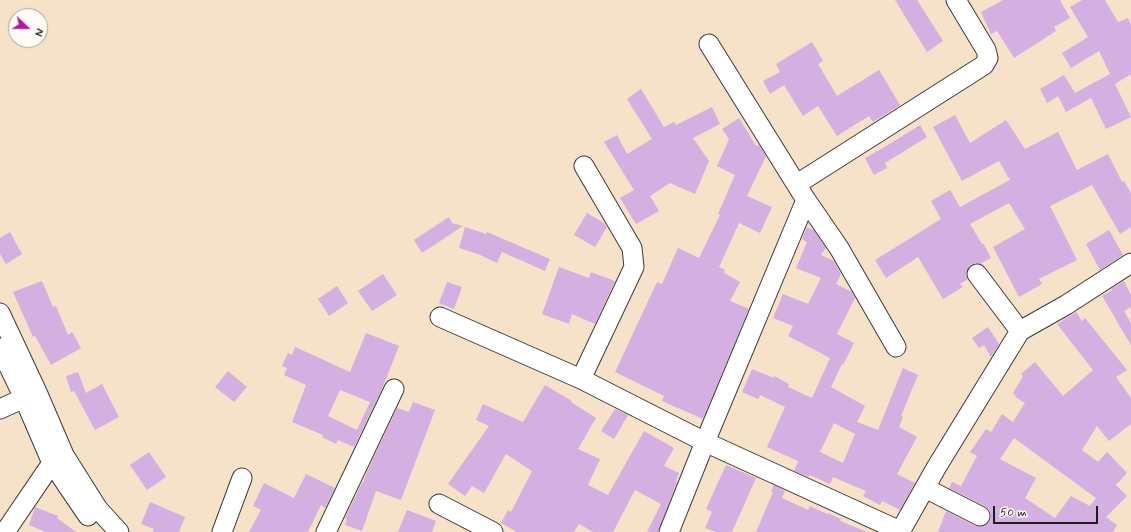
<!DOCTYPE html>
<style>
body{margin:0}
#map{position:relative;width:1131px;height:532px;overflow:hidden;background:#f5e2c8;font-family:Mynerve,sans-serif}
canvas{display:block}
.north{position:absolute;left:8px;top:8px;width:40px;height:40px;box-sizing:border-box;background:#fdfcf7;border:1px solid #a3a29f;border-radius:50%;rotate:112deg;font-size:11px;font-weight:700;line-height:16px;text-align:center;color:#1c1c1c}
.north::after{content:'';display:block;margin:auto;width:14px;height:18px;background:#b5179e;clip-path:polygon(50% 0,100% 100%,50% 72%,0 100%)}
.scale{position:absolute;left:993px;top:506px;width:105px;height:18px;box-sizing:border-box;border:2px solid #1c1c1c;border-top:0;padding-left:5px;font-size:12px;line-height:14px;white-space:nowrap;color:#1c1c1c;-webkit-text-stroke:3px #fdfcf7;paint-order:stroke}
</style>
<div id="map">
<canvas width="1131" height="532"></canvas>
<div class="north">N</div>
<div class="scale">50 m</div>
</div>
<script>
const context = document.querySelector('canvas').getContext('2d');
context.lineJoin = 'round';
function fillPath(path, color) {
  context.fillStyle = color;
  context.fill(path, 'evenodd');
}
function poly(rows) {
  const path = new Path2D();
  for (const r of rows) {
    path.moveTo(r[0], r[1]);
    for (let i = 2; i < r.length; i += 2) path.lineTo(r[i], r[i + 1]);
  }
  return path;
}
function trace(path, color, width, dash) {
  context.strokeStyle = color;
  context.lineWidth = width;
  context.lineCap = dash ? 'butt' : 'round';
  context.setLineDash(dash || []);
  context.stroke(path);
}
fillPath(poly([
 [895,0,917,0,943,41,927,52],
 [1003,0,1060,0,1070,18,1054,27,1056,31,1014,58,997,31,991,34,981,12],
 [1082,0,1105,0,1118,22,1128,18,1131,25,1131,74,1115,84,1131,117,1106,129,1091,98,1066,112,1058,96,1047,103,1040,89,1064,75,1075,93,1110,74,1099,51,1071,68,1062,53,1088,37,1070,7],
 [812,42,823,61,818,64,837,96,879,70,900,105,873,122,869,116,837,136,818,106,803,116,784,85,770,94,763,81,780,72,776,64],
 [641,89,664,127,674,122,676,125,712,107,720,124,693,138,709,161,695,194,670,183,650,196,659,211,636,224,620,198,634,190,604,142,617,135,627,154,652,139,627,99],
 [955,115,970,143,1006,120,1025,149,1058,132,1077,170,1108,154,1122,182,1124,181,1131,193,1131,227,1120,234,1092,185,1050,206,1077,260,1039,279,1042,284,1019,297,993,247,1025,229,1009,203,970,224,982,244,983,243,991,258,980,264,975,263,970,265,967,270,966,275,968,279,960,284,963,287,943,299,918,257,886,278,875,260,941,219,931,201,950,190,960,207,1010,180,999,161,962,181,933,127],
 [739,118,756,146,759,145,766,156,747,196,772,207,760,233,739,223,719,267,725,270,724,273,740,282,730,301,749,309,703,419,662,401,664,396,615,372,657,282,662,284,678,248,699,258,720,215,718,214,735,175,717,166,729,139,722,129],
 [920,125,927,137,885,163,887,168,874,175,865,158,883,148],
 [587,213,604,223,607,227,595,247,574,235],
 [449,217,452,223,463,226,422,253,414,240],
 [465,227,486,234,487,232,550,259,545,271,502,252,497,263,478,254,459,248],
 [807,227,812,230,813,229,826,248,821,255,834,261,841,274,836,284,852,292,855,298,837,334,854,343,843,365,842,364,831,387,865,406,857,422,878,430,903,368,918,375,901,416,903,417,899,427,917,437,897,474,915,483,900,510,882,501,880,505,863,496,866,491,833,477,830,484,810,475,809,477,794,471,798,461,767,447,785,407,760,395,758,399,742,392,752,369,774,378,774,376,789,384,788,387,812,398,830,358,788,336,793,326,773,318,783,294,808,304,821,278,796,268,807,242,802,239],
 [834,423,855,434,843,463,820,452],
 [1109,230,1123,255,1100,270,1086,244],
 [10,232,22,254,6,264,0,254,0,238],
 [559,267,589,278,591,272,615,281,595,324,572,314,569,324,542,314],
 [383,274,397,295,372,311,358,291],
 [42,281,53,307,56,306,68,335,72,332,81,348,51,365,35,336,33,337,13,292],
 [1124,281,1131,295,1131,307,1124,311,1131,323,1131,345,1102,296,1112,290,1111,289],
 [447,282,462,287,454,309,439,303],
 [337,286,348,303,329,316,318,299],
 [1076,312,1082,321,1085,318,1127,370,1116,377,1131,398,1131,424,1109,441,1097,426,1082,450,1098,462,1107,452,1127,473,1116,485,1127,496,1106,517,1117,525,1113,532,938,532,946,511,975,526,981,527,986,525,990,521,991,515,989,510,985,506,949,488,952,482,961,486,977,456,970,452,986,429,991,432,1002,414,1013,422,1025,403,1017,398,1013,393,1023,376,1021,374,1035,362,1063,396,1093,370,1057,324],
 [1014,438,1096,498,1090,506,1071,496,1055,518,1025,498,1036,478,1000,459],
 [988,327,999,344,991,357,984,345,979,348,972,338],
 [366,333,399,346,382,389,354,447,338,440,336,444,322,437,323,435,292,422,306,385,284,375,287,368,282,366,288,353,292,355,295,347,350,372],
 [340,390,370,402,357,430,328,416],
 [228,371,247,387,234,402,215,387],
 [78,372,86,393,102,384,119,417,95,430,74,391,71,392,66,376],
 [545,385,572,401,571,402,596,418,578,449,600,459,588,485,608,495,644,431,674,448,664,466,679,473,676,481,677,482,658,532,647,532,661,504,635,490,613,532,593,532,579,524,574,532,517,532,501,523,508,510,511,512,532,471,506,454,484,493,472,486,465,496,448,484,489,426,476,420,483,404,523,422],
 [413,402,435,410,401,500,376,491,362,531,345,525,347,519,345,518,362,483,363,483,367,472,397,408,409,412],
 [615,409,628,415,614,439,601,431],
 [149,452,166,477,147,490,130,465],
 [726,465,756,478,732,532,716,532,705,528,712,512,706,509],
 [306,474,335,488,325,508,321,505,308,532,249,532,261,510,253,506,264,483,294,498],
 [774,485,785,491,782,498,808,510,810,506,827,514,828,513,841,519,840,521,867,532,756,532,773,492,771,492],
 [150,502,185,517,179,532,153,532,154,529,141,524],
 [35,507,58,516,57,518,76,532,46,532,29,525],
 [407,510,436,521,432,532,398,532]
]), '#d3afe2');
const minor = poly([
 [709,44,806,200,839,248,896,347],
 [797,184,984,65,988,58,986,50,956,0],
 [977,274,1020,331],
 [0,313,37,392,64,455,98,509,119,532],
 [440,317,581,379,705,442,900,531],
 [0,348,24,398,52,463,88,516],
 [581,379,634,267,632,248,584,166],
 [0,409,24,398],
 [925,488,980,516],
 [439,504,493,532],
 [5,532,52,463],
 [222,532,242,478],
 [326,532,394,389],
 [669,532,705,442,806,200],
 [900,532,936,468,1020,331,1066,305,1131,263]
]);
trace(minor, '#3d3a36', 21);
trace(minor, '#fff', 19);
</script>
